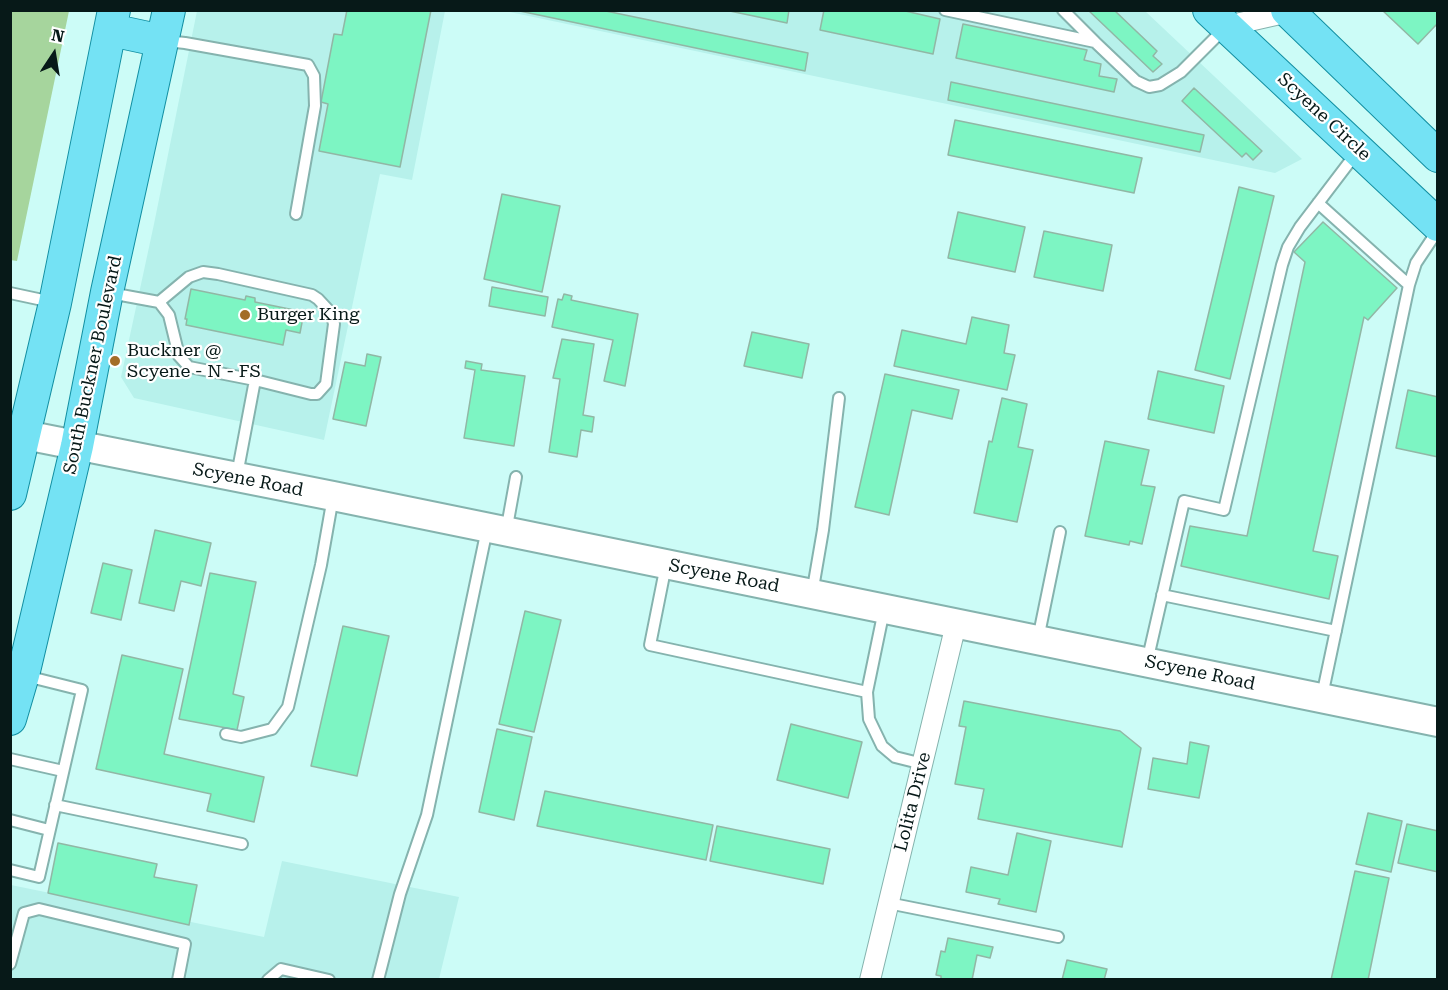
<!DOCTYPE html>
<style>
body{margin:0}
#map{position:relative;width:1448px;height:990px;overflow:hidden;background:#ccfcf7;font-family:"Roboto Serif",serif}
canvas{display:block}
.frame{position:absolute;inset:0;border:12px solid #071918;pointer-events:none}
.north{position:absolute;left:24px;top:24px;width:60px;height:60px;-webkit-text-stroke:4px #fff;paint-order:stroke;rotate:12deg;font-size:16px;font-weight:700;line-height:24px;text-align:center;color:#071918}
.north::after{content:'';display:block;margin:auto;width:21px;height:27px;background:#071918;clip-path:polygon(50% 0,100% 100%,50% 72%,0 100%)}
</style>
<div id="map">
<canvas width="1448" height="990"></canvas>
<div class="frame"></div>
<div class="north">N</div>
</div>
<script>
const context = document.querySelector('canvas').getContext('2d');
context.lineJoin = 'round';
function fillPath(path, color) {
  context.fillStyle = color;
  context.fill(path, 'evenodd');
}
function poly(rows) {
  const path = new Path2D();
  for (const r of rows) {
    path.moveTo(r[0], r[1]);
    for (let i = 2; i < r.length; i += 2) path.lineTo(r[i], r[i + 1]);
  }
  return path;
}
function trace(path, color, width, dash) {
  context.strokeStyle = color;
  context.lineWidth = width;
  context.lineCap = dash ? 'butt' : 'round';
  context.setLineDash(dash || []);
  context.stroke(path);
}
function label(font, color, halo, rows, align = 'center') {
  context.font = font + ' "Roboto Serif",serif';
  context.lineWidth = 4.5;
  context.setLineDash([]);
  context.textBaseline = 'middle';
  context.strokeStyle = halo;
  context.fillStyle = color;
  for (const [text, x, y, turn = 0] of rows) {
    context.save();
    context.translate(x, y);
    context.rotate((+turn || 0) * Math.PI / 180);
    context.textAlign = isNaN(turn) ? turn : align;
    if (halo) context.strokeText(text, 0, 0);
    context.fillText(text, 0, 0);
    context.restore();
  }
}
fillPath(poly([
 [197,11,445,11,412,180,380,174,324,440,134,398,121,377,154,224],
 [505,11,1145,11,1302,159,1275,173],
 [282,861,459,897,439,979,11,980,11,885,264,937]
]), '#b7f1eb');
fillPath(poly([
 [11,10,69,11,17,261,10,260]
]), '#a6d59d');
const building = poly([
 [347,10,431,10,400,167,319,151,328,104,321,102,334,34,342,35,347,10],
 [515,10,601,10,808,53,805,71,515,10],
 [725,10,789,10,787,23,725,10],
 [824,10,901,10,940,19,933,54,820,30,824,10],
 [1088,10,1114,10,1157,51,1153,56,1162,64,1153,72,1088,10],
 [1382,10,1438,10,1438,27,1436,25,1418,44,1382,10],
 [963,24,1087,50,1084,60,1101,64,1099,76,1117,79,1114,92,956,58,963,24],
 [951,82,1204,135,1200,152,948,100,951,82],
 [1194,88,1262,151,1253,160,1246,153,1242,157,1182,101,1194,88],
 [955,120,1142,158,1134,193,948,155,955,120],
 [1239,187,1274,196,1230,379,1195,370,1239,187],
 [502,194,560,206,542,292,484,279,502,194],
 [958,212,1025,227,1015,272,948,258,958,212],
 [1323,222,1397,288,1368,320,1364,317,1313,551,1338,556,1329,599,1181,566,1190,526,1247,536,1305,262,1294,252,1323,222],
 [1044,231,1112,245,1103,291,1034,277,1044,231],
 [492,287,548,297,545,316,489,306,492,287],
 [191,289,245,300,246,296,255,298,255,302,304,312,300,333,286,330,283,345,186,325,187,319,185,319,191,289],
 [564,294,572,296,571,300,638,314,625,386,604,381,613,340,552,327,558,299,562,300,564,294],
 [972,317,1009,325,1004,353,1015,355,1007,390,894,366,902,330,966,344,972,317],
 [752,332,809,344,802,378,744,366,752,332],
 [562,339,594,344,583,415,594,417,592,432,581,430,577,457,549,452,560,379,553,378,562,339],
 [367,354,381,357,366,426,333,419,345,362,365,366,367,354],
 [466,361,482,364,481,370,525,376,514,446,464,438,475,370,465,368,466,361],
 [1158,371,1224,386,1214,433,1148,419,1158,371],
 [885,374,959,390,952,419,912,410,889,515,855,507,885,374],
 [1408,390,1438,397,1438,457,1396,448,1408,390],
 [1002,398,1027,404,1018,447,1033,450,1017,522,974,513,989,441,992,442,1002,398],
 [1105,441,1149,450,1141,485,1155,487,1142,544,1130,541,1129,545,1085,536,1105,441],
 [155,530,211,543,201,586,181,581,174,611,139,603,155,530],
 [103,563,132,570,121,620,91,613,103,563],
 [210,573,256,582,233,694,244,697,237,730,179,719,210,573],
 [525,611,561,620,534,732,499,724,525,611],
 [343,626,389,636,357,776,311,766,343,626],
 [122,655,183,669,164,754,264,777,254,822,207,811,211,794,96,769,122,655],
 [964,701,1120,731,1141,748,1122,847,978,819,984,789,955,784,966,727,959,726,964,701],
 [791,724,862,742,848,798,777,780,791,724],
 [497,729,532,737,514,820,479,812,497,729],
 [1190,742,1209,746,1199,798,1148,789,1153,758,1187,764,1190,742],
 [545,791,713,825,706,860,537,826,545,791],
 [1368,813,1402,821,1391,872,1356,864,1368,813],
 [1407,824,1438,831,1438,872,1398,863,1407,824],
 [717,826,830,849,823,884,710,861,717,826],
 [1017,833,1051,841,1036,912,998,904,1000,899,966,892,971,867,1008,875,1017,833],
 [58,843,157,864,154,877,197,885,189,925,48,893,58,843],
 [1355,871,1389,878,1368,980,1331,980,1355,871],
 [948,938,993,947,990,958,977,955,972,980,941,980,941,976,936,975,941,951,945,952,948,938],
 [1067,960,1107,969,1104,980,1062,980,1067,960]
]);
fillPath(building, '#7df5c3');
trace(building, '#91b7a5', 1.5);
const lane = poly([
 [945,10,1095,42,1136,81,1149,87,1160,85,1181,72,1224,29],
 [1063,10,1095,42],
 [166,41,185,43,308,65,314,76,315,106,296,214],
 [1318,203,1409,285],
 [10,293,52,302],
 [110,293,159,302,169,315,179,356,189,367,255,380,237,475],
 [159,302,189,277,203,272,218,274,312,295,318,299,331,313,334,324,326,384,317,394,311,394,255,380],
 [506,532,516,477],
 [666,565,650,645,867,692,884,610],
 [812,594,823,530,839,398],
 [1162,595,1336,631],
 [1038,639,1060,532],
 [1147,662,1184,501,1224,510,1282,265,1288,247,1300,227,1357,152],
 [867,692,869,719,882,746,895,757,923,764],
 [1322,696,1409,285,1416,263,1438,230],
 [226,734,241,737,272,729,288,707,321,565,333,497],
 [10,759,63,771],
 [55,805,242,844],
 [10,820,49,830],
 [10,870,39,877,82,690,26,676],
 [888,903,1058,937],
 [10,964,24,913,39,909,185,944,178,980],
 [268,980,281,969,329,980],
 [378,980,400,894,427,815,487,529]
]);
const street = poly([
 [1227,26,1289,12,1291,10],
 [870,980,956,624]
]);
const secondary = poly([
 [10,432,333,496,1438,722]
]);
const primary = poly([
 [1209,10,1438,225],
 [1287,10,1438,156],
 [111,30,162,41],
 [10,494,55,303,114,10],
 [10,719,23,675,77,446,107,292,169,10]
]);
trace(lane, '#85b3ae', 14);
trace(street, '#85b3ae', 22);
trace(secondary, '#85b3ae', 32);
trace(primary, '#128fa2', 34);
trace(lane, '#fff', 10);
trace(street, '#fff', 20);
trace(secondary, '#fff', 28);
trace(primary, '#74e2f4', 32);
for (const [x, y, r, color] of [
 [245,315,6,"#a36d27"],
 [115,361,6,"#a36d27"]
]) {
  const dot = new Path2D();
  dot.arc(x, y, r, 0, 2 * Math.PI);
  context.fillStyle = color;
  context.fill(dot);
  trace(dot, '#fff', 2);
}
label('18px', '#071918', '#fff', [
 ["Scyene Circle",1324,117,43],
 ["South Buckner Boulevard",93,365,-78],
 ["Scyene Road",248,480,11],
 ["Scyene Road",724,576,11],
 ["Scyene Road",1200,673,12],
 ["Lolita Drive",913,802,-76]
]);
label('18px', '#071918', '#fff', [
 ["Burger King",257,315],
 ["Buckner @",127,351],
 ["Scyene - N - FS",127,372]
], 'left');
</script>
